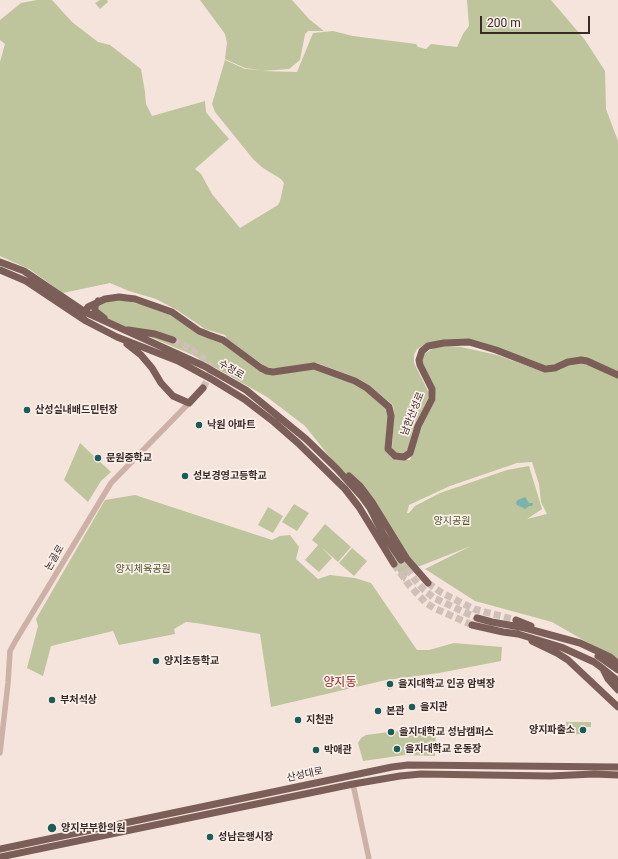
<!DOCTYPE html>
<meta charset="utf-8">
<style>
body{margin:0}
#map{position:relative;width:618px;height:859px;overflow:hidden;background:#f4e4dc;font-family:Roboto,sans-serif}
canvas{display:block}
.scale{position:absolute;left:480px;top:16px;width:110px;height:18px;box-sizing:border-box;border:2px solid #392a28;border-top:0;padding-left:5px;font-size:12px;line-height:14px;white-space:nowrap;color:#392a28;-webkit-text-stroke:3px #fbefe9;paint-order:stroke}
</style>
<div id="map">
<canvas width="618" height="859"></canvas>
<div class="scale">200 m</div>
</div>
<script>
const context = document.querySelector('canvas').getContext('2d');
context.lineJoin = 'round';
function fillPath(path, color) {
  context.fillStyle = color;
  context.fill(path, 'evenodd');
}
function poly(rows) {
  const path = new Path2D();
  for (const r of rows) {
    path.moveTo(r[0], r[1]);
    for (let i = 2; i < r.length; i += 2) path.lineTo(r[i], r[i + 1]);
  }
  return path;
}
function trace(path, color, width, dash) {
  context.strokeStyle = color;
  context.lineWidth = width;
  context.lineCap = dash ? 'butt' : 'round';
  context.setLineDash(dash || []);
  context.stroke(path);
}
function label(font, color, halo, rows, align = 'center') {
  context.font = font + ' Roboto,"Noto Sans KR",sans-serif';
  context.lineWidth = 3.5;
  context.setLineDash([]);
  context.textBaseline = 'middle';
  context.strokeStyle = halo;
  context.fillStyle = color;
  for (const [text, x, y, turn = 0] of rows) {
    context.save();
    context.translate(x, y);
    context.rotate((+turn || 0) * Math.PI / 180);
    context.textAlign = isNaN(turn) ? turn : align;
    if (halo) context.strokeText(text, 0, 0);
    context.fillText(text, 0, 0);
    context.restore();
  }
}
fillPath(poly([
 [37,0,52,0,72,22,98,42,110,45,141,69,145,92,146,104,152,116,205,101,206,112,209,116,229,139,195,169,201,174,212,194,240,228,278,205,280,201,284,183,281,179,263,168,253,159,215,112,212,104,225,60,245,69,260,70,245,68,225,59,227,43,225,34,200,0,292,0,309,19,324,31,308,31,305,34,300,60,289,69,262,71,297,72,313,33,333,31,353,36,416,44,418,47,426,49,431,44,457,47,463,34,469,26,467,0,551,0,585,40,605,71,606,109,618,141,618,373,583,357,577,357,565,360,553,366,543,365,528,359,453,340,427,343,417,349,414,355,414,363,429,393,428,399,417,420,412,432,408,452,398,455,392,448,394,415,393,405,369,385,357,378,317,363,279,369,266,367,227,339,225,335,205,329,177,310,156,299,129,291,110,283,63,293,29,269,0,256,0,62,5,44,0,40,0,20,21,3],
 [100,0,107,0,108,2,100,9,95,3],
 [112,300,126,301,159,309,222,341,224,345,263,373,314,369,354,384,366,391,388,409,389,414,386,452,393,459,410,460,420,428,436,398,435,390,421,363,421,356,434,348,447,346,461,347,497,355,533,368,550,372,558,371,571,364,584,362,618,377,618,660,552,622,475,601,425,569,471,546,410,570,404,582,369,520,375,519,361,496,305,426,267,397,193,355,98,315,95,308,101,302],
 [532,462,539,484,541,502,547,514,527,519,542,509,529,466,507,470,440,493,415,506,409,513,407,513,409,505,450,486,517,463],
 [80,443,111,472,101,481,88,502,64,480],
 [135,495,272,540,280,536,290,535,299,547,296,559,318,579,330,575,355,578,371,583,417,650,429,650,454,643,502,647,501,661,439,673,386,680,271,707,260,634,196,623,186,622,174,629,175,634,119,645,113,631,51,646,43,676,27,668,38,626,36,619,105,500],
 [294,504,309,513,297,531,282,522],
 [268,507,283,516,273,533,258,525],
 [325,524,351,547,338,562,321,547,332,558,319,572,305,560,318,545,312,540],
 [352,548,367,561,354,576,339,563],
 [394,680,394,687,392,687,392,689,388,690,388,687,386,687,385,682],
 [566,722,591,722,591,727,581,727,580,734,565,735],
 [436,726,435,756,405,755,363,761,358,743,361,738,366,735]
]), '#bec49b');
fillPath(poly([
 [525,497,529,503,533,503,532,506,529,506,525,509,517,505,516,502,518,500]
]), '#79b3ab');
trace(poly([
 [173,340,192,350,206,360,211,368,210,375,203,388],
 [401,560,415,580,424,590,434,598,477,618],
 [394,564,409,585,426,603,434,608,472,625],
 [428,583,442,593,474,609,516,620]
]), '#cfbfb8', 7, [7, 3.5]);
trace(poly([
 [0,753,8,683,10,651,16,640,111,483,189,403],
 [353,784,369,859]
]), '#cdb1a7', 5.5);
trace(poly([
 [0,262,24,271,85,312,204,366,246,390,306,439,337,469,362,497,370,508,383,534,401,560],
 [0,270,26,281,86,321,117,337,178,361,213,380,244,399,274,422,298,443,345,489,359,507,394,564],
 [98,301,95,306,95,311,104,318],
 [81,317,88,307,105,299,119,297,135,299,172,312,199,331,209,335,223,340,261,368,267,371,273,372,314,366,355,381,367,388,389,407,391,416,388,449,395,456,404,457,410,453,418,426,432,399,432,389,420,365,419,360,422,351,428,346,444,343,469,342,496,350,545,369,555,368,568,362,581,360,587,361,618,375],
 [128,330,155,334,173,340],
 [127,344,141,355,152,368,161,383,173,396,189,403,203,388],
 [349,476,360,486,372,502,407,559,428,583],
 [477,618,492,622,525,628,580,643,610,657,618,664],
 [516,620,531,626],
 [472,625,503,632,518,634,561,647,594,662,602,668,618,681],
 [532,641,557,653,568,660,618,707],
 [598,656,618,670],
 [604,671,608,679,618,690],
 [0,849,392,767,408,765,618,767],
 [0,857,353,784,400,776,421,774,550,776,594,774,618,775]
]), '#7c5e58', 7);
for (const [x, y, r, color] of [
 [27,410,4,"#1a5d56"],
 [199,425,4,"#1a5d56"],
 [98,458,4,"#1a5d56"],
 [185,476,4,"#1a5d56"],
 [156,661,4,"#1a5d56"],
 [390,684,4,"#1a5d56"],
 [52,700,4,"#1a5d56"],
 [412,707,4,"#1a5d56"],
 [378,711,4,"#1a5d56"],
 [298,720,4,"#1a5d56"],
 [583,730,4,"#1a5d56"],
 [391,732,4,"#1a5d56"],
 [397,749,4,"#1a5d56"],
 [316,750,4,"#1a5d56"],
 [52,828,5,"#1a5d56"],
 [210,837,4,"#1a5d56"]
]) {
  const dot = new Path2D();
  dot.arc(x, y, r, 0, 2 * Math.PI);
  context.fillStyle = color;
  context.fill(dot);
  trace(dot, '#fbefe9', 1.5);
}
label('10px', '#392a28', '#fbefe9', [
 ["수정로",231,370,30],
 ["남한산성로",413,414,-68],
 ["논골로",55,558,-60],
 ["산성대로",305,775,-12]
]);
label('bold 10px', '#392a28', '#fbefe9', [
 ["산성실내배드민턴장",35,410],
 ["낙원 아파트",207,425],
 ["문원중학교",106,458],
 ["성보경영고등학교",193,476],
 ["양지초등학교",164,661],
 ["을지대학교 인공 암벽장",398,684],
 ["부처석상",60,700],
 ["을지관",420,707],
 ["본관",386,711],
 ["지천관",306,720],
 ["양지파출소",575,730,"right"],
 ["을지대학교 성남캠퍼스",399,732],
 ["을지대학교 운동장",405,749],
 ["박애관",324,750],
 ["양지부부한의원",61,828],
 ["성남은행시장",218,837]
], 'left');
label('10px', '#50592a', '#fbefe9', [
 ["양지공원",452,521],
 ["양지체육공원",143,569]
]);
label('12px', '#8d221b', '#fbefe9', [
 ["양지동",340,683]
]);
</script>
